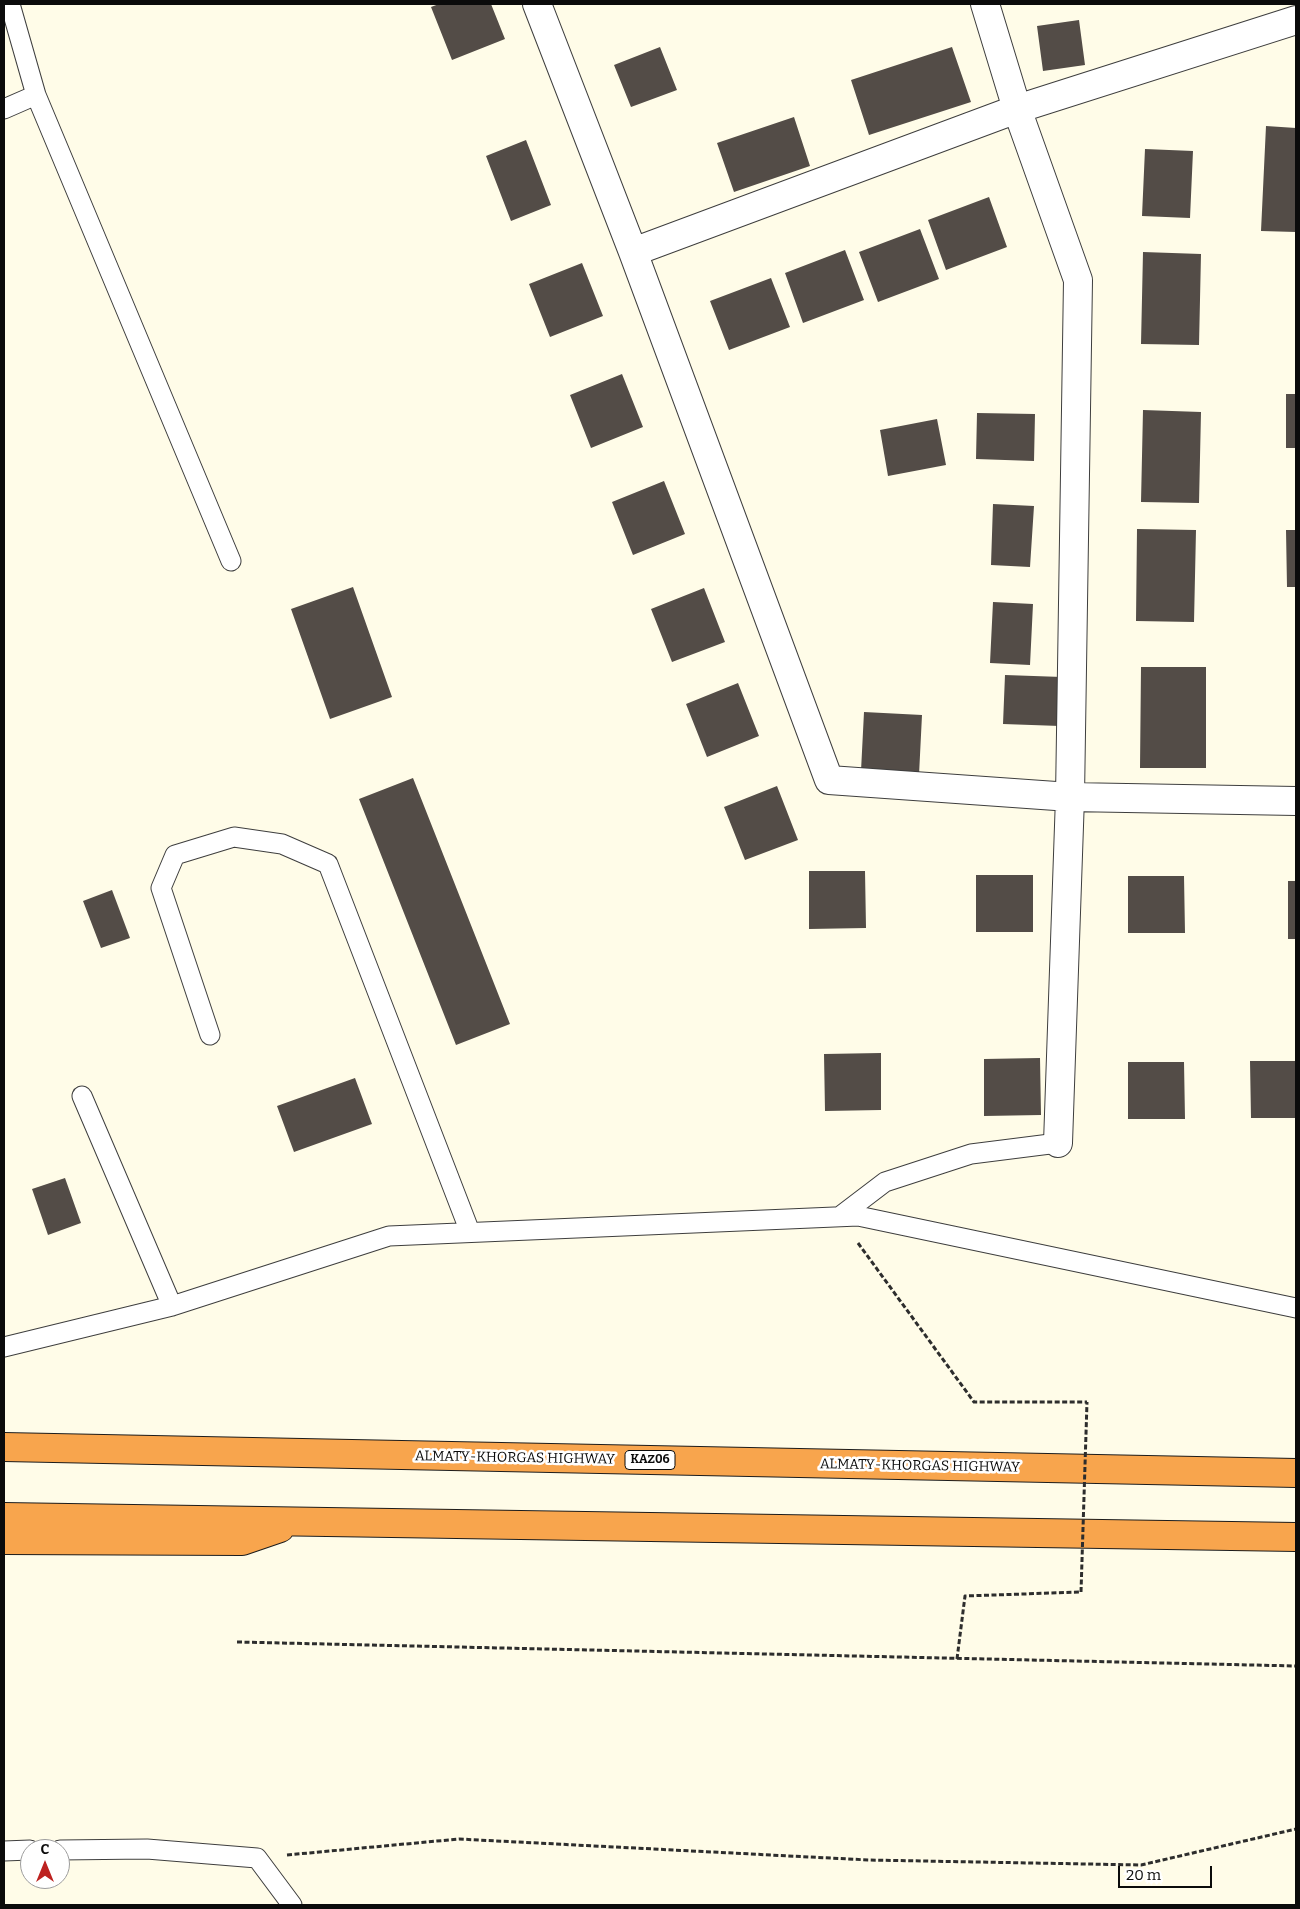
<!DOCTYPE html>
<meta charset="utf-8">
<style>
body{margin:0}
#map{position:relative;width:1300px;height:1909px;overflow:hidden;background:#fffce8;font-family:Bitter,serif}
canvas{display:block}
.frame{position:absolute;inset:0;border:5px solid #0b0b0b;pointer-events:none}
.north{position:absolute;left:20px;top:1839px;width:50px;height:50px;box-sizing:border-box;background:#fff;border:1px solid #9d9d9d;border-radius:50%;rotate:0deg;font-size:14px;font-weight:700;line-height:20px;text-align:center;color:#0b0b0b}
.north::after{content:'';display:block;margin:auto;width:18px;height:22px;background:#bd2220;clip-path:polygon(50% 0,100% 100%,50% 72%,0 100%)}
.scale{position:absolute;left:1118px;top:1866px;width:94px;height:22px;box-sizing:border-box;border:2px solid #0b0b0b;border-top:0;padding-left:6px;font-size:15px;line-height:18px;white-space:nowrap;color:#0b0b0b;-webkit-text-stroke:4px #fff;paint-order:stroke}
</style>
<div id="map">
<canvas width="1300" height="1909"></canvas>
<div class="frame"></div>
<div class="north">С</div>
<div class="scale">20 m</div>
</div>
<script>
const context = document.querySelector('canvas').getContext('2d');
context.lineJoin = 'round';
function fillPath(path, color) {
  context.fillStyle = color;
  context.fill(path, 'evenodd');
}
function poly(rows) {
  const path = new Path2D();
  for (const r of rows) {
    path.moveTo(r[0], r[1]);
    for (let i = 2; i < r.length; i += 2) path.lineTo(r[i], r[i + 1]);
  }
  return path;
}
function trace(path, color, width, dash) {
  context.strokeStyle = color;
  context.lineWidth = width;
  context.lineCap = dash ? 'butt' : 'round';
  context.setLineDash(dash || []);
  context.stroke(path);
}
function label(font, color, halo, rows, align = 'center') {
  context.font = font + ' Bitter,serif';
  context.lineWidth = 5;
  context.setLineDash([]);
  context.textBaseline = 'middle';
  context.strokeStyle = halo;
  context.fillStyle = color;
  for (const [text, x, y, turn = 0] of rows) {
    context.save();
    context.translate(x, y);
    context.rotate((+turn || 0) * Math.PI / 180);
    context.textAlign = isNaN(turn) ? turn : align;
    if (halo) context.strokeText(text, 0, 0);
    context.fillText(text, 0, 0);
    context.restore();
  }
}
fillPath(poly([
 [439,4,491,4,505,39,452,60,431,7],
 [1079,20,1085,65,1043,71,1037,26],
 [660,47,677,90,631,107,614,65],
 [952,47,971,102,869,135,851,80],
 [794,117,810,166,734,192,717,143],
 [1266,126,1296,128,1296,232,1261,231],
 [526,140,551,205,511,221,486,156],
 [1145,149,1193,151,1190,218,1142,216],
 [989,197,1007,247,946,270,928,220],
 [920,229,939,279,878,302,859,252],
 [845,250,864,300,803,323,785,273],
 [1143,252,1201,254,1199,345,1141,344],
 [582,263,603,316,550,337,529,284],
 [771,278,790,327,729,350,710,301],
 [622,374,643,427,591,448,570,395],
 [1286,394,1296,394,1296,448,1286,448],
 [1143,410,1201,412,1199,503,1141,502],
 [977,413,1035,414,1034,461,976,459],
 [937,419,946,465,888,476,880,430],
 [664,481,685,534,633,555,612,502],
 [993,504,1034,506,1030,567,991,565],
 [1137,529,1196,530,1194,622,1136,621],
 [1286,530,1296,530,1296,587,1287,587],
 [353,587,392,697,330,719,291,609],
 [704,588,725,642,672,662,651,609],
 [993,602,1033,604,1030,665,990,663],
 [1141,667,1206,667,1206,768,1140,768],
 [1005,675,1062,677,1060,726,1003,724],
 [738,683,759,736,707,757,686,704],
 [864,712,922,715,919,775,861,771],
 [413,778,510,1024,456,1045,359,799],
 [777,786,798,840,745,860,724,807],
 [809,871,865,871,866,928,809,929],
 [976,875,1033,875,1033,932,976,932],
 [1128,876,1184,876,1185,933,1128,933],
 [1288,881,1296,881,1296,939,1288,939],
 [112,890,130,938,101,948,83,901],
 [881,1053,881,1110,825,1111,824,1054],
 [1040,1058,1041,1115,984,1116,984,1059],
 [1250,1061,1296,1061,1296,1118,1251,1118],
 [1128,1062,1184,1062,1185,1119,1128,1119],
 [355,1078,372,1124,294,1152,277,1106],
 [65,1178,81,1223,48,1235,32,1189]
]), '#534c47');
const service = poly([
 [10,4,36,95,231,561],
 [4,109,36,95],
 [210,1035,161,888,175,855,234,837,282,844,328,864,470,1232],
 [82,1096,172,1306],
 [839,1217,885,1182,971,1154,1058,1143],
 [4,1347,172,1306,389,1236,858,1216,1296,1308],
 [60,1850,147,1849,257,1858,292,1905],
 [4,1851,30,1850]
]);
const minor = poly([
 [537,4,633,252,829,780,1070,797,1296,801],
 [985,4,1017,109,1078,280,1070,797,1058,1143],
 [633,252,1017,109,1296,20]
]);
const motorway = poly([
 [4,1447,1296,1473],
 [4,1517,1296,1537],
 [4,1540,242,1541,280,1528]
]);
trace(service, '#3e3e3e', 21);
trace(minor, '#3e3e3e', 30);
trace(motorway, '#1c1c1c', 30);
trace(poly([
 [858,1243,974,1402,1087,1402],
 [237,1642,1296,1666],
 [957,1659,965,1596,1081,1592],
 [287,1855,459,1839,868,1860,1141,1865,1296,1829]
]), '#2d2d2d', 3, [5, 2.5]);
trace(service, '#fff', 19);
trace(minor, '#fff', 28);
trace(motorway, '#f8a54d', 28);
trace(poly([
 [1081,1592,1087,1402]
]), '#2d2d2d', 3, [5, 2.5]);
for (const [x, y, w] of [
 [650,1460,50]
]) {
  const box = new Path2D();
  box.roundRect(x - w / 2, y - 9.5, w, 19, 4);
  context.fillStyle = '#fff';
  context.fill(box);
  trace(box, '#0b0b0b', 1);
}
label('bold 12px', '#0b0b0b', null, [
 ["KAZ06",650,1460]
]);
label('14px', '#0b0b0b', '#fff', [
 ["ALMATY-KHORGAS HIGHWAY",515,1458,1],
 ["ALMATY-KHORGAS HIGHWAY",920,1466,1]
]);
</script>
